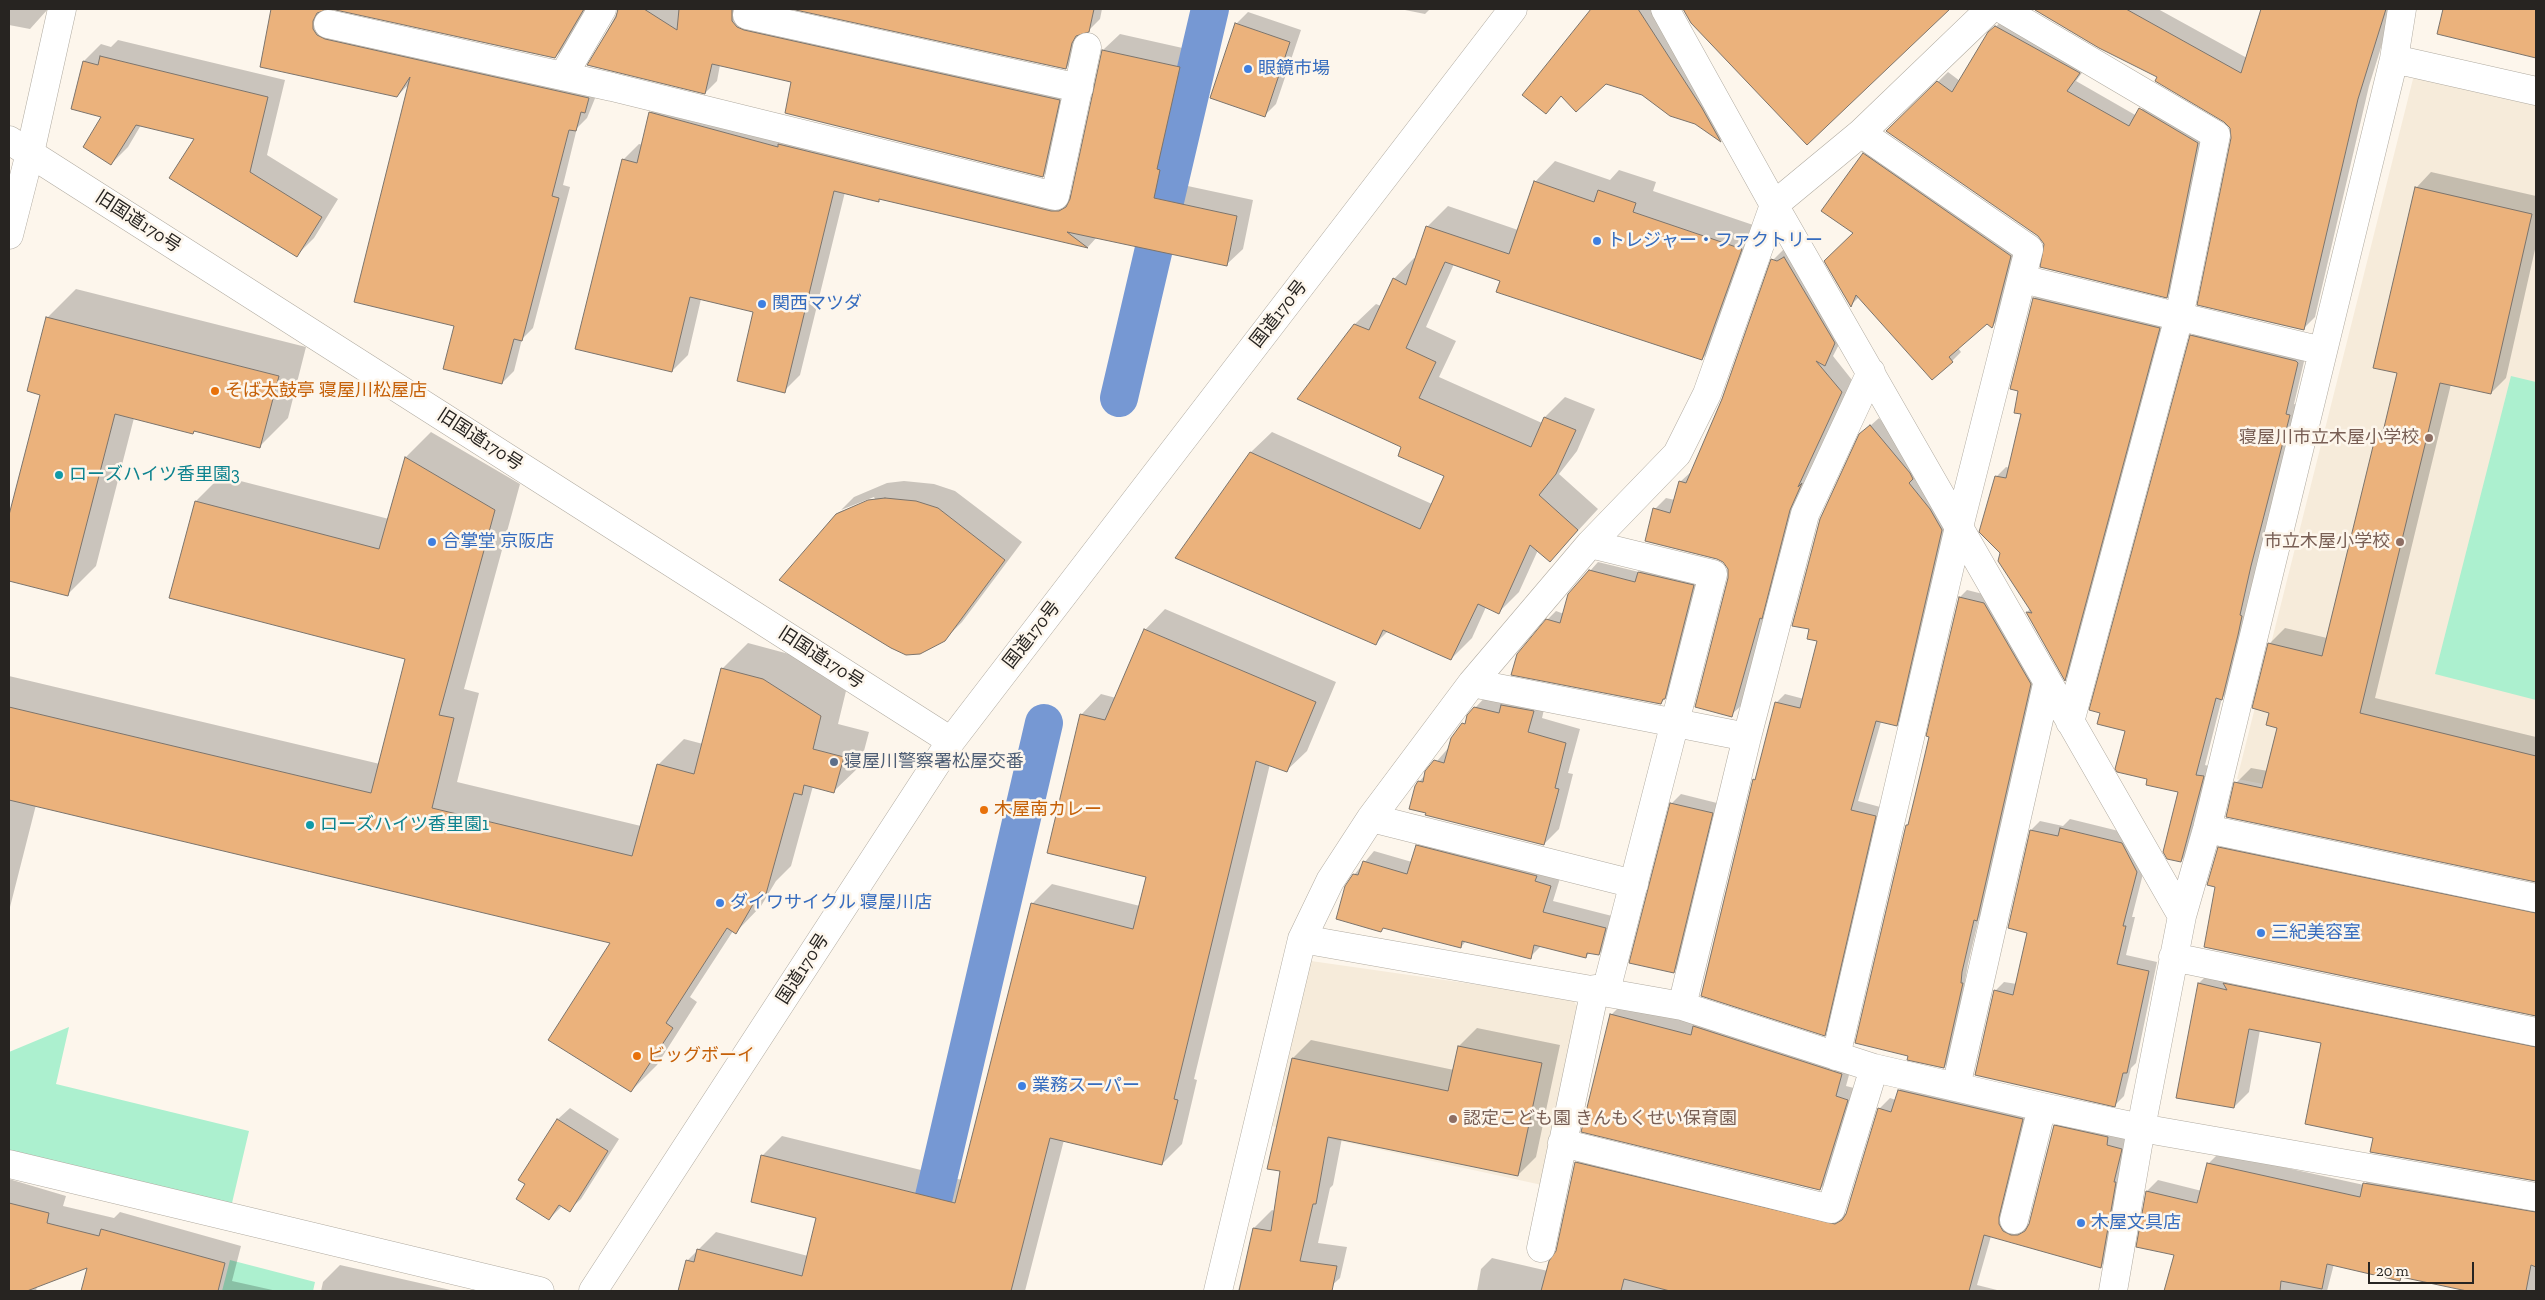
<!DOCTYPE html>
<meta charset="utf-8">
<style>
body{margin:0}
#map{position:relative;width:2545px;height:1300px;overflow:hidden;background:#fdf6ec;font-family:"Zilla Slab",serif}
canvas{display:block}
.frame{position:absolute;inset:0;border:10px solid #272421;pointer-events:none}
.scale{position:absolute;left:2368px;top:1262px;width:106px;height:22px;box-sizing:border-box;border:2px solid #272421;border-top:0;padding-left:6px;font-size:15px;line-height:18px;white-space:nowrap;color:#272421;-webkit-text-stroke:4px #fdf6ec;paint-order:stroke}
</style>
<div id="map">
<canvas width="2545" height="1300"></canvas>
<div class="frame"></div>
<div class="scale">20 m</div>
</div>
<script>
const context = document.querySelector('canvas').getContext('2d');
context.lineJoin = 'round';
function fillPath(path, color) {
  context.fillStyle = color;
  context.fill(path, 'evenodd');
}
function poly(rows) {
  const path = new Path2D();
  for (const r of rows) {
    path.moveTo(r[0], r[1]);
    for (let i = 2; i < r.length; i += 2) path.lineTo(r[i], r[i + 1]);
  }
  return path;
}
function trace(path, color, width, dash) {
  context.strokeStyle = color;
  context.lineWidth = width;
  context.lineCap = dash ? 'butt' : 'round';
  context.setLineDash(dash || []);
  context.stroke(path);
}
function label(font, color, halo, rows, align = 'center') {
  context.font = font + ' "Zilla Slab","Noto Sans JP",serif';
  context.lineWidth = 5;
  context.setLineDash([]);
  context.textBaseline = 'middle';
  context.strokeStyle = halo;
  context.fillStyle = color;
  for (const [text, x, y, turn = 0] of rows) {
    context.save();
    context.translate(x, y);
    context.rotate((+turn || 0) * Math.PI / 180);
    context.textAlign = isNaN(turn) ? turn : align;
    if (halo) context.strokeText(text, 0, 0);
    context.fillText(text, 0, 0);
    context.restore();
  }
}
fillPath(poly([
 [2426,72,2536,97,2536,837,2237,779,2413,79],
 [1311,961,1571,998,1580,1009,1542,1185,1262,1124,1300,973]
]), '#f6ebda');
fillPath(poly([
 [2511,376,2536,382,2536,700,2435,674],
 [69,1027,56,1084,249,1131,228,1220,9,1164,9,1052],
 [230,1260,315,1282,313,1291,222,1291]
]), '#acf0cf');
fillPath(poly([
 [9,9,48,9,30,29,9,25],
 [273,9,324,9,324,16,600,86,587,118,577,128,563,185,570,187,533,328,522,339,514,371,502,383,455,325,410,83,397,96,261,66],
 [337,9,588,9,567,45,555,57],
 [619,9,744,9,1071,88,1054,164,1043,176,792,81,720,65,717,81,705,93,589,65],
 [797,9,1102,9,1100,19,1088,31,1085,31,1078,56,1066,68],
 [1400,9,1430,9,1425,14],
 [1593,9,1655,9,1731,130,1721,140,1696,123,1643,94,1606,83,1562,95,1546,112,1524,95],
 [1684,9,1949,9,1807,143,1692,23],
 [2038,9,2158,9,2247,58,2262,10,2258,9,2393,9,2369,86,2315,317,2303,329,2233,138,2231,128,2225,121,2158,77],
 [2444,9,2536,9,2536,56,2438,33],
 [1248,12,1301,30,1276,104,1265,115,1236,24],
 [2006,17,2089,63,2076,81,2137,116,2150,99,2208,133,2176,287,2167,296,2045,244,2039,235,1888,131,1948,72,1960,81,1989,33],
 [1120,34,1196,51,1172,153,1175,154,1169,182,1253,200,1243,249,1226,265,1097,237,1088,247,880,198,878,200,845,192,800,375,784,391,755,311,701,299,688,355,672,371,623,160,639,144,643,145,650,113,666,97,1072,195,1103,50],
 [118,40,285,80,267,155,338,199,314,238,297,255,196,138,141,125,128,147,111,164,103,116,84,61,101,44,111,47],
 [1873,145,2020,246,2002,316,1992,326,1987,323,1958,348,1961,352,1952,361,1859,297,1851,305,1854,233,1864,154],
 [1555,161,1610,180,1619,170,1656,182,1653,191,1762,228,1723,338,1702,359,1502,280,1454,264,1426,327,1456,341,1439,377,1542,423,1545,417,1565,397,1595,409,1577,451,1559,474,1598,509,1550,561,1538,550,1519,592,1499,612,1486,607,1472,638,1451,659,1388,631,1376,643,1251,452,1272,432,1432,504,1445,475,1403,447,1355,324,1376,304,1381,306,1394,279,1414,258,1416,259,1427,227,1448,206,1518,230,1535,182],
 [2431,172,2536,196,2536,245,2506,378,2491,393,2451,384,2375,698,2536,737,2536,881,2228,816,2236,783,2251,768,2268,771,2279,727,2271,712,2254,707,2270,643,2285,628,2327,638,2377,435,2386,426,2398,372,2416,188],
 [1784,249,1846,331,1833,356,1852,380,1743,704,1731,715,1729,569,1724,562,1655,509,1666,498,1675,500,1680,482,1692,471,1723,400,1773,260],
 [76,289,306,347,288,418,260,446,134,418,96,566,67,595,9,579,9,520,42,394,47,318],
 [2044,289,2169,319,2074,670,2065,679,2027,612,2030,609,2001,552,1996,477,2006,467,2010,468,2022,413,2034,298],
 [2201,327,2306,353,2294,404,2298,405,2231,689,2222,698,2205,765,2212,767,2190,851,2181,861,2179,791,2148,779,2126,730,2191,336],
 [1879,418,1918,464,1950,520,1905,716,1896,725,1881,722,1858,801,1884,808,1833,1026,1824,1034,1754,780,1757,777,1776,703,1785,694,1804,699,1870,426],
 [431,432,520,484,464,689,479,693,457,782,641,826,659,764,684,739,703,744,722,669,748,643,789,654,846,691,838,724,869,732,860,766,834,791,813,786,791,866,776,881,761,906,736,932,733,931,690,997,697,1002,657,1065,631,1091,612,943,36,805,9,911,9,676,380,764,406,658,196,501,221,476,389,519,406,457],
 [904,481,934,484,955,491,1022,542,962,622,944,640,781,580,839,512,875,499,874,497,841,510,854,497,887,483],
 [1598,562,1639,572,1647,564,1702,577,1669,694,1661,703,1547,620,1556,611,1564,614,1590,571],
 [1967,590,1991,596,2038,676,1984,913,1979,918,1968,964,1951,1060,1944,1067,1907,825,1910,822,1960,597],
 [1165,609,1336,682,1307,751,1286,771,1270,764,1194,1079,1197,1080,1182,1144,1162,1164,1064,1140,1025,1291,679,1291,687,1261,716,1232,808,1256,818,1217,762,1156,782,1136,962,1180,1032,904,1052,884,1140,906,1147,876,1081,715,1101,694,1116,698,1145,630],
 [1489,693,1547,697,1542,718,1580,729,1568,773,1573,774,1559,829,1544,844,1419,782,1450,746,1475,708],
 [1681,794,1721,804,1683,962,1674,971,1631,962,1672,803],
 [2070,819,2131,834,2146,862,2132,917,2135,917,2126,955,2157,962,2136,1063,2131,1068,2124,1096,2115,1105,1995,991,2004,982,2017,984,2029,932,2031,830,2040,821,2063,826],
 [2235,832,2536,896,2536,1015,2205,946,2216,886,2219,848],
 [1427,835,1561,875,1553,901,1616,917,1609,944,1599,954,1590,952,1586,957,1541,946,1530,957,1466,941,1461,947,1384,927,1381,930,1354,875,1374,851,1412,862,1417,846],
 [2214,968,2536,1030,2536,1180,2372,1151,2375,1137,2323,1042,2260,1030,2249,1092,2234,1107,2199,983],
 [1622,1004,1852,1064,1846,1086,1858,1089,1831,1178,1820,1189,1611,1015],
 [1477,1028,1560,1045,1536,1157,1518,1175,1342,1138,1333,1185,1330,1188,1318,1243,1347,1247,1340,1278,1326,1291,1238,1291,1254,1228,1272,1210,1275,1211,1293,1058,1311,1040,1454,1070,1459,1046],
 [1910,1079,2033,1108,2021,1225,2030,1224,2055,1126,2066,1115,2132,1138,2112,1255,2101,1266,1991,1236,1977,1285,2001,1291,1477,1291,1481,1269,1492,1258,1548,1271,1557,1252,1576,1163,1587,1152,1847,1214,1879,1109,1890,1098,1896,1100,1899,1090],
 [570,1108,619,1139,581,1199,569,1210,562,1206,549,1219,527,1184,520,1179,558,1119],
 [2219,1153,2364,1185,2375,1172,2536,1200,2536,1291,2473,1291,2403,1276,2400,1280,2334,1264,2327,1291,2166,1291,2175,1254,2138,1246,2147,1191,2158,1180,2202,1191,2208,1164],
 [9,1179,66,1196,63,1206,114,1218,120,1212,241,1246,232,1281,277,1291,82,1291,89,1266,37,1286,36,1291,9,1291],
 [340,1265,455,1291,321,1291,323,1282]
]), '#0003');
trace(poly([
 [1119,398,1210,9],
 [912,1291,1044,723]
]), '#7698d3', 38);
const building = poly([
 [271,9,330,9,317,13,313,21,313,29,317,35,325,39,589,98,585,113,581,112,576,131,569,130,552,196,559,198,522,341,514,339,502,384,443,369,454,326,354,302,410,77,397,97,260,67,271,9],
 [331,9,584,9,555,58,331,9],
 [618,9,644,9,677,30,679,9,732,9,732,21,737,27,744,30,1060,100,1043,177,785,113,791,82,712,64,705,94,587,65,616,17,618,9],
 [791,9,1094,9,1089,32,1076,36,1072,43,1066,69,791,9],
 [1591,9,1638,9,1702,108,1721,142,1695,124,1670,116,1642,95,1606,84,1576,112,1561,96,1546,114,1522,95,1591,9],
 [1683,9,1950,9,1807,145,1691,23,1683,9],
 [2036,9,2126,9,2241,73,2261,9,2386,9,2358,99,2304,330,2197,305,2231,138,2230,128,2224,122,2155,81,2157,77,2099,48,2035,10,2036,9],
 [2443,9,2536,9,2536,58,2437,34,2443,9],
 [1235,23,1290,42,1265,117,1210,98,1235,23],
 [1995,26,2080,73,2067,91,2129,126,2139,108,2198,143,2167,298,2040,267,2044,244,2038,236,1886,131,1937,81,1952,92,1988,32,1995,26],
 [1102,50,1180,67,1157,169,1160,170,1154,198,1237,216,1227,266,1067,232,1088,248,879,199,879,202,834,191,785,393,737,381,753,312,690,297,672,372,575,349,622,159,637,163,649,112,778,147,778,144,1051,211,1059,211,1066,207,1070,199,1102,50],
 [100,56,268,97,250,172,322,217,297,257,169,178,194,139,136,125,111,165,83,147,101,117,71,109,83,61,98,65,100,56],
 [1863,153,2011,256,1993,326,1992,328,1987,324,1949,357,1953,362,1932,380,1856,295,1851,307,1824,261,1853,233,1821,211,1863,153],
 [1534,181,1594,202,1598,190,1636,203,1633,212,1742,249,1702,360,1496,292,1500,281,1445,262,1406,348,1436,362,1419,398,1531,447,1544,417,1576,430,1556,474,1539,495,1578,530,1550,562,1530,545,1499,614,1478,604,1451,660,1383,630,1376,645,1175,558,1250,452,1420,529,1444,476,1398,456,1401,447,1297,399,1354,324,1369,330,1393,278,1406,285,1426,226,1509,254,1534,181],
 [2415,187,2532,214,2491,394,2440,383,2360,713,2536,756,2536,882,2226,817,2234,782,2262,788,2277,728,2266,725,2269,713,2252,708,2268,643,2322,656,2376,434,2382,436,2397,373,2373,368,2415,187],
 [1784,257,1835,343,1825,366,1816,361,1842,392,1798,487,1802,483,1790,510,1762,619,1760,618,1732,717,1695,707,1728,578,1728,569,1723,562,1717,559,1645,541,1653,508,1670,513,1679,481,1686,483,1722,399,1771,259,1777,261,1784,257],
 [2033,298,2160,328,2065,681,2026,612,2032,613,1998,561,2000,553,1979,532,1995,476,2006,478,2021,414,2014,413,2018,391,2010,389,2033,298],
 [46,317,279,376,260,448,194,431,193,434,115,414,68,596,9,581,9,515,40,395,27,391,46,317],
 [2190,335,2296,361,2298,363,2286,414,2290,415,2251,566,2240,615,2242,616,2238,635,2222,700,2216,698,2196,775,2204,776,2181,862,2167,859,2163,852,2178,792,2146,785,2147,779,2117,772,2115,769,2125,731,2097,724,2100,713,2089,710,2190,335],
 [1870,425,1910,473,1913,479,1909,483,1930,509,1942,530,1897,726,1876,721,1851,810,1876,816,1825,1036,1701,996,1753,779,1755,780,1775,702,1800,708,1817,641,1807,639,1809,629,1792,626,1820,519,1859,434,1870,425],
 [405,457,495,510,439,715,454,718,432,808,632,856,657,764,694,774,721,668,763,679,821,716,813,749,844,757,834,793,804,785,802,795,794,793,766,894,760,892,736,934,727,928,666,1023,673,1028,631,1092,548,1040,610,943,9,800,9,707,371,793,405,659,169,598,195,501,379,549,405,457],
 [885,498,916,501,938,508,1005,560,945,641,920,654,906,655,891,648,779,580,836,514,868,500,885,498],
 [1589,570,1635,582,1638,572,1694,585,1665,699,1663,699,1661,704,1511,675,1517,654,1546,619,1560,623,1568,594,1589,570],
 [1959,597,1984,603,2031,684,1977,921,1974,920,1962,972,1961,983,1963,983,1944,1068,1907,1060,1908,1056,1855,1043,1906,825,1908,825,1922,767,1929,737,1926,736,1959,597],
 [1144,629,1316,702,1287,772,1256,761,1174,1099,1178,1100,1162,1165,1050,1138,1011,1291,678,1291,686,1260,694,1262,697,1249,802,1276,816,1218,751,1202,761,1155,955,1203,1031,903,1133,929,1146,877,1047,853,1080,714,1105,720,1144,629],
 [1501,705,1534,711,1528,732,1566,743,1555,788,1559,789,1544,845,1425,815,1426,813,1409,809,1415,786,1418,781,1423,782,1425,771,1434,760,1444,763,1451,738,1462,723,1465,724,1467,715,1474,707,1499,713,1501,705],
 [1670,803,1713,813,1674,973,1629,963,1670,803],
 [2060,828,2122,843,2137,872,2123,926,2126,926,2117,964,2149,971,2127,1073,2123,1073,2115,1107,1975,1075,1994,990,2013,995,2027,933,2008,928,2030,830,2058,836,2060,828],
 [1416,845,1537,876,1535,881,1551,886,1543,912,1606,928,1599,955,1587,953,1586,958,1534,945,1531,959,1462,941,1461,948,1383,928,1381,932,1336,919,1345,886,1353,874,1358,875,1363,861,1407,874,1416,845],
 [2218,847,2536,913,2536,1016,2204,947,2215,887,2207,885,2218,847],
 [2198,983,2227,990,2223,983,2536,1047,2536,1181,2370,1152,2373,1138,2305,1124,2321,1043,2249,1029,2234,1108,2176,1098,2198,983],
 [1610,1014,1691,1035,1693,1026,1842,1074,1836,1096,1848,1100,1820,1190,1581,1132,1610,1014],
 [1458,1046,1542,1063,1518,1176,1328,1137,1316,1204,1313,1204,1300,1261,1337,1266,1332,1291,1239,1291,1253,1228,1271,1231,1280,1171,1267,1169,1292,1058,1448,1091,1458,1046],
 [1898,1090,2023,1119,1999,1217,1999,1224,2003,1231,2011,1235,2018,1235,2025,1231,2029,1224,2054,1125,2108,1137,2107,1145,2122,1149,2114,1182,2116,1182,2101,1268,1984,1235,1969,1291,1670,1291,1624,1279,1621,1291,1541,1291,1549,1261,1556,1251,1575,1162,1835,1224,1842,1220,1846,1214,1878,1108,1891,1112,1898,1090],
 [557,1119,608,1151,570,1212,559,1205,549,1220,516,1199,525,1184,518,1180,557,1119],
 [2207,1163,2360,1197,2363,1183,2536,1212,2536,1267,2531,1265,2526,1291,2467,1291,2401,1277,2400,1281,2327,1264,2322,1289,2281,1281,2280,1291,2164,1291,2174,1255,2136,1247,2146,1191,2197,1203,2207,1163],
 [9,1203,49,1213,47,1223,99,1236,101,1229,225,1263,218,1291,81,1291,87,1268,27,1291,9,1291,9,1203]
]);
fillPath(building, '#ebb27c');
trace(building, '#7c746c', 1);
const minor = poly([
 [748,9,747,15,1079,88],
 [1665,9,1774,205,2182,916,2141,1128,2113,1291],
 [2002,9,2216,135,2179,317,2070,722],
 [328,24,612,87,1055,196,1087,47],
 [2394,59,2536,91],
 [563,76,602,9],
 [9,235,30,153],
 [2022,279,2323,351],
 [1590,544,1713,574,1606,991],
 [1472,683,1747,737],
 [1371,818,1634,884],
 [2207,829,2536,898],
 [2182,916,2207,829,2394,59,2402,9],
 [1302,939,1682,1006,1874,1068,2042,1107,2141,1128,2536,1197],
 [2173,957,2536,1032],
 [1682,1006,1747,737,1805,514,1871,372],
 [1836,1056,1959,527,2029,249,1861,133],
 [1956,1087,2047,684],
 [1562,1143,1831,1209,1874,1068],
 [9,1164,540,1291],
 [2014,1220,2042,1107],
 [1541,1248,1595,989],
 [1218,1291,1302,939,1330,881,1371,818,1472,683,1590,544,1677,454,1707,394,1774,205,1861,133,1990,9]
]);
const tertiary = poly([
 [30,153,62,9]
]);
const trunk = poly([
 [9,140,951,741],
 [593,1291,951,741,1513,9]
]);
trace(minor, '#b1aba1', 29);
trace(tertiary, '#b1aba1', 29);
trace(trunk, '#b1aba1', 29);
trace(minor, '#fff', 28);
trace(tertiary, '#fff', 28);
trace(trunk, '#fff', 28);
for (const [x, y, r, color] of [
 [1248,69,5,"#3f7fe0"],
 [1597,241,5,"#3f7fe0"],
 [762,304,5,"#3f7fe0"],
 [215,391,5,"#e8710a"],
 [2429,438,5,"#8d6e63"],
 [59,475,5,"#0f9aa8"],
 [432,542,5,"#3f7fe0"],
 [2400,542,5,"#8d6e63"],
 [834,762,5,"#5c6f8a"],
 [984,810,5,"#e8710a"],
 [310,825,5,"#0f9aa8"],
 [720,903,5,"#3f7fe0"],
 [2261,933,5,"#3f7fe0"],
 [637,1056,5,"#e8710a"],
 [1022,1086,5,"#3f7fe0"],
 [1453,1119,5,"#8d6e63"],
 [2081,1223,5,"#3f7fe0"]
]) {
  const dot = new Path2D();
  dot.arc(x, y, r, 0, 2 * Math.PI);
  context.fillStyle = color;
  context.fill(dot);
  trace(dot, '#fdf6ec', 2);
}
label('18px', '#366cbe', '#fdf6ec', [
 ["眼鏡市場",1258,69],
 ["トレジャー・ファクトリー",1607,241],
 ["関西マツダ",772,304],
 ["合掌堂 京阪店",442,542],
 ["ダイワサイクル 寝屋川店",730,903],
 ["三紀美容室",2271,933],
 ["業務スーパー",1032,1086],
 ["木屋文具店",2091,1223]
], 'left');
label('18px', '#272421', '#fdf6ec', [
 ["旧国道170号",138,222,33],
 ["国道170号",1279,314,-52],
 ["旧国道170号",480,440,33],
 ["国道170号",1032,635,-52],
 ["旧国道170号",821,658,33],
 ["国道170号",803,969,-57]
]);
label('18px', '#c56008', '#fdf6ec', [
 ["そば太鼓亭 寝屋川松屋店",225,391],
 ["木屋南カレー",994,810],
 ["ビッグボーイ",647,1056]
], 'left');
label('18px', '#785e54', '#fdf6ec', [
 ["寝屋川市立木屋小学校",2419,438],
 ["市立木屋小学校",2390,542],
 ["認定こども園 きんもくせい保育園",1463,1119,"left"]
], 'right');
label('18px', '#0d838f', '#fdf6ec', [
 ["ローズハイツ香里園3",69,475],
 ["ローズハイツ香里園1",320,825]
], 'left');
label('18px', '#4e5e75', '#fdf6ec', [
 ["寝屋川警察署松屋交番",844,762]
], 'left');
</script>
